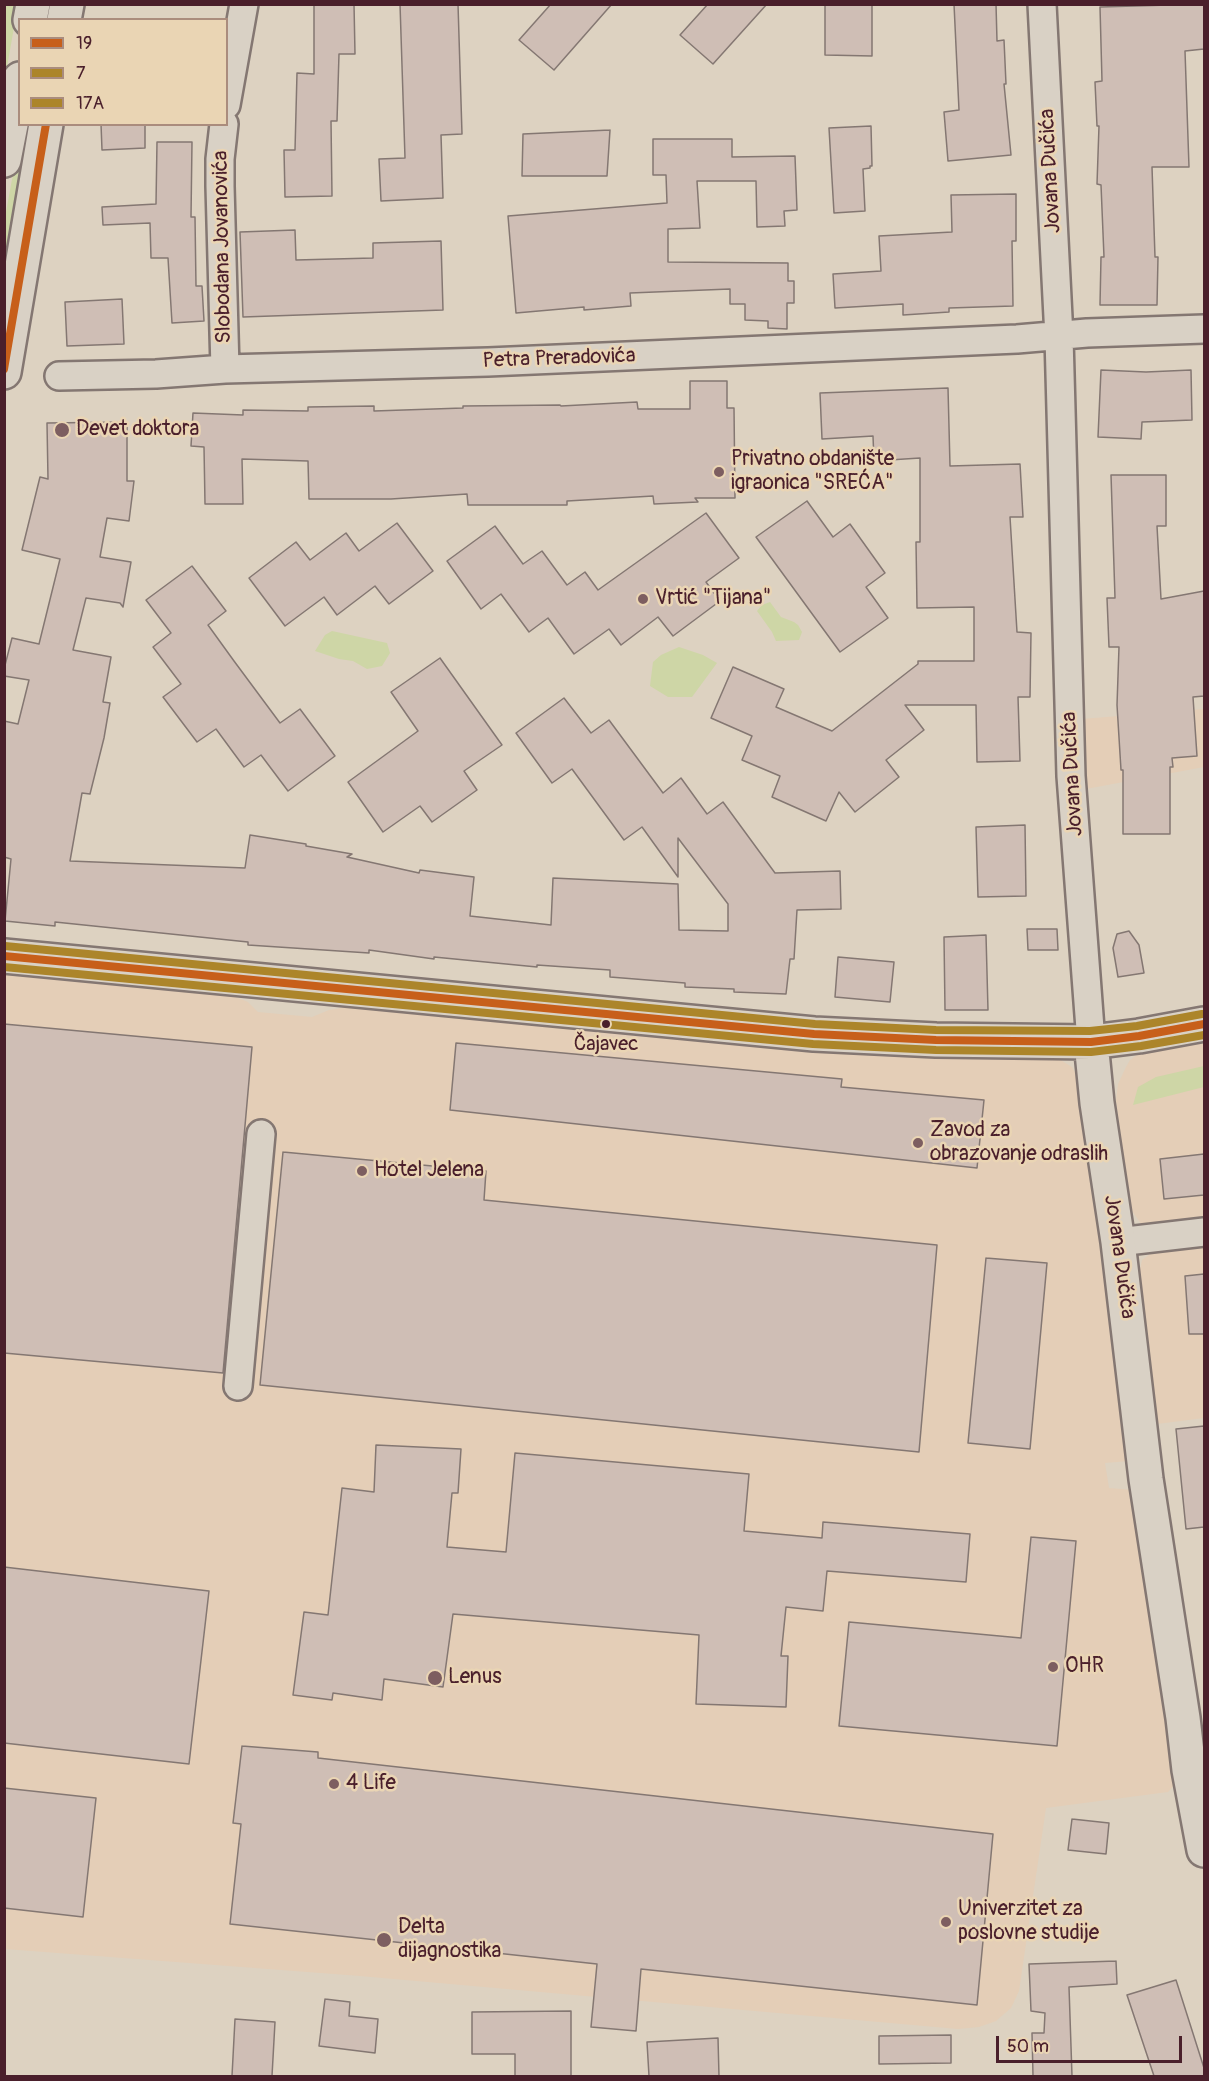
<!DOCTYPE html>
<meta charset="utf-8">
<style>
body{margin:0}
#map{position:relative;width:1209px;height:2081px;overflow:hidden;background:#ddd2c1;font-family:Pangolin,sans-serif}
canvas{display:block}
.frame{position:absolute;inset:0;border:6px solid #4a1f2b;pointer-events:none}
.legend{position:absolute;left:18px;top:18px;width:210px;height:108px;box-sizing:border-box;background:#ead5b4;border:2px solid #aa8c7d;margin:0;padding:8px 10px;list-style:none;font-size:18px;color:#4a1f2b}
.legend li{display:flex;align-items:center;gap:12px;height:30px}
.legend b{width:30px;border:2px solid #aa8c7d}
.scale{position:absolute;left:996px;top:2036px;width:186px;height:27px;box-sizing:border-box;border:3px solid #4a1f2b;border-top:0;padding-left:8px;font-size:18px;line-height:21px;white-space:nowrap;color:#4a1f2b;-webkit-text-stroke:4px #ead5b4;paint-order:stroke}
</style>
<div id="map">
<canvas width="1209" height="2081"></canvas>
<div class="frame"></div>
<ul class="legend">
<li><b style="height:8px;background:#c75f1a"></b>19</li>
<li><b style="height:8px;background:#ac852a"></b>7</li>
<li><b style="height:8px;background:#ac852a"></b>17A</li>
</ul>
<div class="scale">50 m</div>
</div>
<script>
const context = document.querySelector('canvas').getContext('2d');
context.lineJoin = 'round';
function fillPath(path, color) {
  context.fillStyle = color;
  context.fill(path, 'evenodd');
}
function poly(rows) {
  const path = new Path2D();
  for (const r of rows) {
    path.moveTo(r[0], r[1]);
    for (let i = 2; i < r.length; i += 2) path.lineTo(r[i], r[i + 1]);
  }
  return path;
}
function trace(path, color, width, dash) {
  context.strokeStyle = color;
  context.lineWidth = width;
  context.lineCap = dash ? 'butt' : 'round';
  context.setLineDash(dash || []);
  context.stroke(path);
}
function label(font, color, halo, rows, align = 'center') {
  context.font = font + ' Pangolin,sans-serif';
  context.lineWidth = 5;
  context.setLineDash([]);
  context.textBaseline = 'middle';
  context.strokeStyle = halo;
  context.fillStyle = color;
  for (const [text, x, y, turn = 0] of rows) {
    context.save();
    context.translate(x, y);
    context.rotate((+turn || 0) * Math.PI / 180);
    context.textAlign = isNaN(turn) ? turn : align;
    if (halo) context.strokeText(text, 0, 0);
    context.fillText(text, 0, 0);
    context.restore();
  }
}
fillPath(poly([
 [1204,709,1204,767,1086,789,1082,719],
 [4,974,231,995,248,1002,258,1012,312,1017,329,1010,347,1007,386,1009,903,1056,1047,1057,1059,1059,1072,1067,1081,1083,1105,1245,1129,1461,1105,1463,1109,1488,1133,1490,1179,1780,1168,1792,1046,1808,1019,1991,1011,2008,996,2021,979,2027,958,2029,360,1976,5,1949],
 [1204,1039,1204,1221,1151,1228,1142,1225,1130,1208,1116,1101,1118,1084,1126,1067,1130,1060,1141,1052],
 [1204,1242,1204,1418,1157,1424,1139,1274,1142,1260,1153,1252,1164,1248]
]), '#e4ceb7');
fillPath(poly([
 [5,5,18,5,5,78,4,8],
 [22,125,34,125,5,299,6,212],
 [770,602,781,617,794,622,798,625,802,632,799,640,776,641,772,632,757,611,762,605],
 [332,631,387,643,390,653,382,666,367,669,353,661,339,659,315,651,325,635],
 [679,647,703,655,717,663,692,697,668,697,650,686,653,662,661,655],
 [1204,1066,1204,1087,1133,1105,1138,1087,1156,1077]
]), '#ced6a6');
const building = poly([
 [314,4,354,4,355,54,339,54,337,121,331,121,332,196,285,197,284,150,295,150,297,73,314,74,314,4],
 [400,4,458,4,462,134,441,135,443,198,381,201,379,159,405,158,400,4],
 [551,4,612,4,554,70,519,40,551,4],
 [708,4,767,4,713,64,680,35,708,4],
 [825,4,872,4,872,56,825,55,825,4],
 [954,4,996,4,997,41,1004,40,1006,84,1004,84,1011,155,948,161,944,112,959,110,954,4],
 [1204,4,1204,49,1185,51,1189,167,1152,167,1155,257,1158,257,1157,305,1100,305,1101,257,1104,257,1101,185,1097,184,1099,126,1097,126,1095,82,1102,81,1100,7,1204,4],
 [101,124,145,124,145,148,102,150,101,124],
 [871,126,872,166,870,166,870,168,863,169,865,211,834,213,829,128,871,126],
 [610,130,607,176,522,176,523,134,610,130],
 [653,139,732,139,732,157,795,156,797,210,784,211,785,226,757,227,756,181,697,181,700,228,668,229,668,262,788,263,788,281,794,281,794,303,787,303,787,329,768,328,768,321,745,320,745,304,730,304,730,289,630,293,631,306,584,310,584,307,516,313,508,216,667,203,666,175,653,175,653,139],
 [157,142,192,142,191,217,195,217,196,286,202,286,204,321,172,323,168,258,151,258,150,223,103,225,102,207,156,204,157,142],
 [1016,194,1016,241,1012,241,1013,306,949,308,949,312,903,315,903,304,835,308,833,274,881,271,879,236,952,232,951,195,1016,194],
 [295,230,296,260,373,258,373,243,441,241,443,310,243,317,240,232,295,230],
 [122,299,124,344,67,346,65,302,122,299],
 [1101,370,1146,372,1191,370,1192,420,1142,422,1141,439,1098,437,1101,370],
 [690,381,727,381,727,408,734,408,735,498,695,498,698,502,654,504,653,496,567,501,567,505,468,505,467,494,391,499,309,499,308,461,242,459,243,504,205,504,204,447,191,446,193,413,243,415,243,410,308,411,308,407,374,406,374,411,463,408,463,406,560,405,561,406,637,402,638,409,690,409,690,381],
 [948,388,950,466,1020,464,1023,517,1010,517,1017,632,1031,633,1030,697,1018,697,1020,761,977,762,976,705,905,705,924,730,886,760,899,777,855,812,839,792,826,821,772,797,780,776,742,760,752,736,711,718,733,667,784,689,776,707,832,731,918,664,918,661,974,661,974,607,917,608,916,542,920,542,920,458,874,461,873,436,822,439,820,393,948,388],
 [127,422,127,481,134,481,129,521,107,518,100,557,131,562,123,607,120,603,86,598,73,650,111,657,103,702,110,703,104,738,90,794,82,793,70,861,245,868,250,835,306,844,306,846,352,854,347,857,419,873,420,870,474,877,470,916,551,925,553,878,678,884,679,930,728,931,728,904,678,838,678,877,642,827,624,840,572,769,552,783,516,733,564,698,591,733,609,720,663,793,681,778,707,814,723,802,775,873,840,871,841,909,797,910,794,959,790,959,786,994,734,992,734,989,685,987,685,983,610,977,610,970,537,965,537,967,434,957,434,959,369,950,369,953,248,945,248,942,55,922,55,926,5,921,11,859,4,857,4,721,18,724,29,680,4,676,4,669,12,638,39,644,60,559,22,550,40,477,48,479,47,423,127,422],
 [1111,475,1166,475,1166,526,1157,526,1161,599,1204,591,1204,696,1193,697,1197,756,1172,758,1173,767,1170,767,1170,834,1123,834,1123,770,1121,770,1117,705,1119,647,1109,647,1107,598,1115,598,1111,475],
 [807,501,833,537,850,524,885,573,866,587,888,618,840,652,756,537,807,501],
 [706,513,739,558,706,582,720,601,673,636,658,617,621,645,609,629,574,654,548,618,529,632,501,594,481,609,447,561,495,526,523,564,542,551,567,585,585,572,598,590,706,513],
 [397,523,433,571,389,604,375,586,337,615,324,597,285,626,249,578,296,542,310,560,346,533,359,551,397,523],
 [192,566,226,611,208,625,234,661,280,723,300,709,335,756,288,791,261,755,244,767,216,729,197,742,163,697,181,684,153,647,171,633,146,600,192,566],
 [440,658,502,745,464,771,477,790,432,822,420,806,383,832,348,782,418,731,391,692,440,658],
 [1025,825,1026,896,978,897,976,827,1025,825],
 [1027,929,1057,929,1058,950,1028,950,1027,929],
 [1129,931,1139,945,1144,973,1118,977,1113,948,1117,934,1129,931],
 [986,935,988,1010,945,1010,944,937,986,935],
 [838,957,894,962,890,1002,835,997,838,957],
 [4,1024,252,1047,223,1373,4,1353,4,1024],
 [456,1043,842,1079,841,1087,984,1100,977,1168,450,1110,456,1043],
 [283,1152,486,1171,484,1200,937,1245,919,1452,260,1385,283,1152],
 [1204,1154,1204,1195,1164,1199,1160,1159,1204,1154],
 [986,1258,1047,1263,1030,1449,968,1443,986,1258],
 [1204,1274,1204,1334,1189,1334,1185,1276,1204,1274],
 [1204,1426,1204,1527,1186,1529,1176,1429,1204,1426],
 [376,1445,461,1449,458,1493,452,1493,447,1547,506,1552,515,1453,749,1474,744,1531,822,1538,823,1522,970,1534,966,1582,827,1571,823,1611,786,1607,781,1656,788,1656,786,1707,696,1704,699,1635,453,1614,443,1687,384,1679,382,1700,333,1693,332,1700,293,1695,304,1612,328,1615,342,1488,374,1492,376,1445],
 [1031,1537,1076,1541,1057,1746,839,1726,849,1622,1021,1638,1031,1537],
 [4,1567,209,1591,189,1764,4,1743,4,1567],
 [242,1746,318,1752,318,1758,993,1834,977,2005,641,1969,636,2031,591,2027,597,1964,230,1924,241,1824,233,1823,242,1746],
 [4,1788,96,1798,83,1917,4,1908,4,1788],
 [1072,1819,1109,1823,1106,1854,1068,1850,1072,1819],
 [1116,1961,1117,1984,1069,1987,1072,2076,1033,2076,1032,2033,1044,2033,1045,2013,1031,2011,1029,1964,1116,1961],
 [1176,1980,1204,2068,1204,2076,1154,2076,1127,1995,1176,1980],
 [325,1999,350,2002,349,2016,378,2019,375,2053,319,2046,325,1999],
 [571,2011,571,2076,515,2076,515,2054,472,2054,472,2012,571,2011],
 [235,2019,275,2022,272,2076,232,2076,235,2019],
 [951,2035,951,2063,879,2064,879,2036,951,2035],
 [718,2038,719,2076,649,2076,647,2042,718,2038]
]);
fillPath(building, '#cfbeb5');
trace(building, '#847772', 1.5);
const street = poly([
 [1042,4,1059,337,1071,776,1091,1042],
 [226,105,244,4],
 [224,124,220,159,220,186,225,369],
 [59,376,156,374,225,369,488,362,1017,339,1087,333,1204,329],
 [1118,1242,1204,1232],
 [238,1386,261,1134]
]);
const secondary = poly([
 [4,956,814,1034,936,1040,1091,1042,1139,1036,1204,1024],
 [1091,1042,1097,1103,1118,1242,1146,1479,1183,1718,1189,1770,1204,1850]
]);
const primary = poly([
 [30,20,33,4],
 [64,20,67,4],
 [4,160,20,79],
 [4,372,46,124]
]);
trace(street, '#847772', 32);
trace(secondary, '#847772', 38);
trace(primary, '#847772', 38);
trace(street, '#d9d1c5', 27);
trace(secondary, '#d9d1c5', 33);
trace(primary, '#d9d1c5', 33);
trace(poly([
 [4,369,46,124],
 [4,956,814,1034,936,1040,1091,1042,1139,1036,1204,1024]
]), '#c75f1a', 8);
trace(poly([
 [4,967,813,1044,936,1050,1091,1052,1141,1046,1204,1035]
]), '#ac852a', 8);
trace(poly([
 [5,946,815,1024,936,1030,1090,1031,1137,1026,1202,1014]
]), '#ac852a', 8);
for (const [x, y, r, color] of [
 [62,430,8,"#7d5e60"],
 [719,472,6,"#7d5e60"],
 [643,599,6,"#7d5e60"],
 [606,1024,5,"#4a1f2b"],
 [918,1143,6,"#7d5e60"],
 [362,1171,6,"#7d5e60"],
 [1053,1667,6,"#7d5e60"],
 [435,1678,8,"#7d5e60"],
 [334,1784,6,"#7d5e60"],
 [946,1922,6,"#7d5e60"],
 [384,1940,8,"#7d5e60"]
]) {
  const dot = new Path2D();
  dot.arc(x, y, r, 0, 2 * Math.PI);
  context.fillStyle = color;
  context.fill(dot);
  trace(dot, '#ead5b4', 2);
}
label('20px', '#4a1f2b', '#ead5b4', [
 ["Čajavec",606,1045]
]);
label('21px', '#4a1f2b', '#ead5b4', [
 ["Jovana Dučića",1051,171,-93],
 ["Slobodana Jovanovića",223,247,-91],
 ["Petra Preradovića",559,359,-2],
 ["Jovana Dučića",1073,774,-93],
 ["Jovana Dučića",1119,1257,82]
]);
label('21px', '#4a1f2b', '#ead5b4', [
 ["Devet doktora",76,430],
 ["Privatno obdanište",731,460],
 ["igraonica \"SREĆA\"",731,484],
 ["Vrtić \"Tijana\"",655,599],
 ["Zavod za",930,1131],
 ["obrazovanje odraslih",930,1155],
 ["Hotel Jelena",374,1171],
 ["OHR",1065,1667],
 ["Lenus",448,1678],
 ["4 Life",346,1784],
 ["Univerzitet za",958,1910],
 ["poslovne studije",958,1934],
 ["Delta",398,1928],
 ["dijagnostika",398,1952]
], 'left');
</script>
